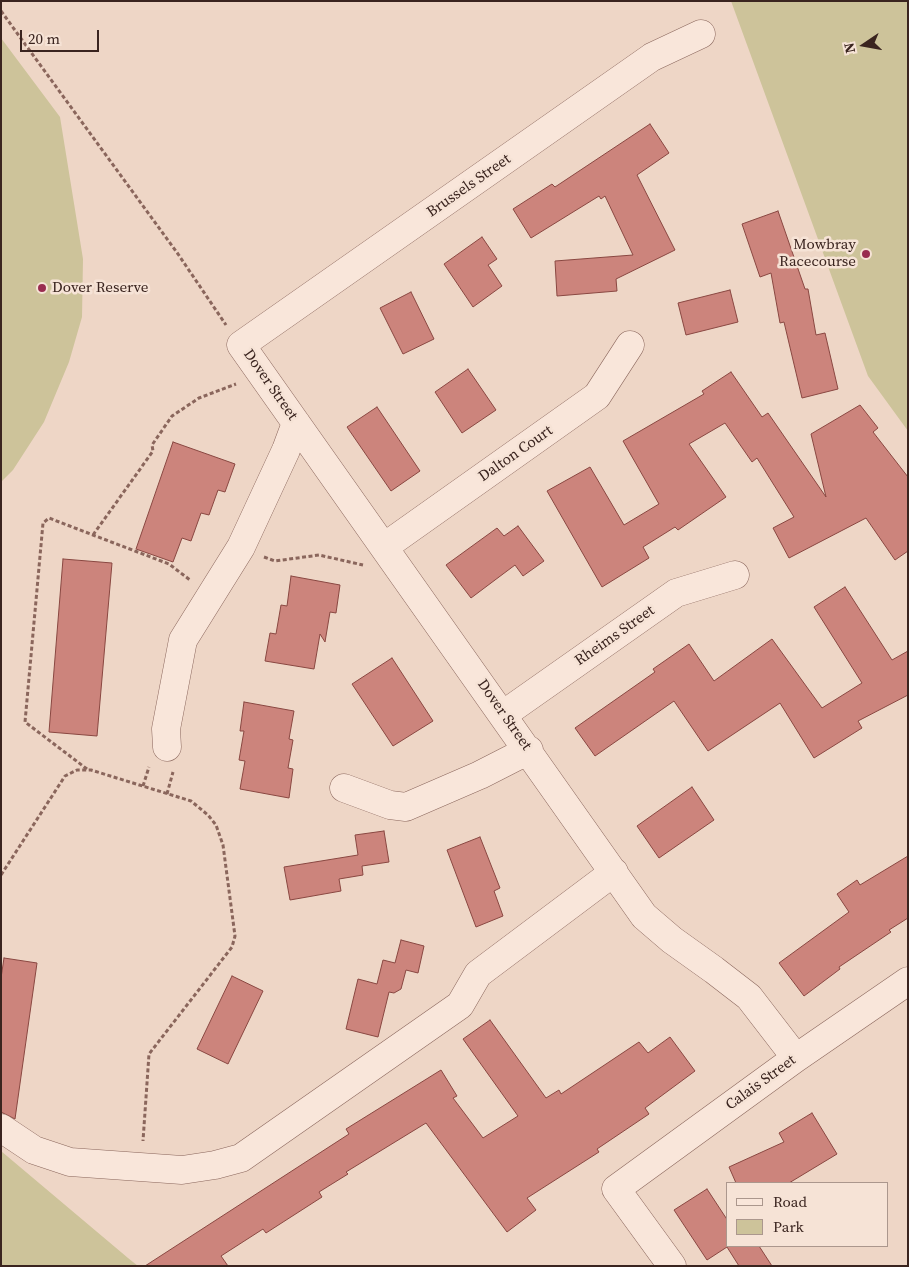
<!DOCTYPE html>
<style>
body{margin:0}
#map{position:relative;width:909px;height:1267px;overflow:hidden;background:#eed6c6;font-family:"Source Serif 4",serif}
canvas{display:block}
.frame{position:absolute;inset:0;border:2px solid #3a241f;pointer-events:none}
.legend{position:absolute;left:726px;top:1182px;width:162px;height:65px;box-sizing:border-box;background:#f6e3d6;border:1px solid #ab978d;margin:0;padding:6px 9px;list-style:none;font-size:15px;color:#3a241f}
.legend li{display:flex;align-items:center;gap:10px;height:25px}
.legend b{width:25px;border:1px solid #ab978d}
.north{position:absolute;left:839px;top:20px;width:50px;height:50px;-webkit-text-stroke:4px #f6e3d6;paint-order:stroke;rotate:258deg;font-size:14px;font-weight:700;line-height:20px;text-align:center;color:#3a241f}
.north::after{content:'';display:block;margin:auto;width:18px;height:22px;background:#3a241f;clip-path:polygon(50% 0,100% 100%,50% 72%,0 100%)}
.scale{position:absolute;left:20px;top:30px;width:79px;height:22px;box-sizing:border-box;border:2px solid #3a241f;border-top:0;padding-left:6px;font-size:15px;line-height:18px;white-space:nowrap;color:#3a241f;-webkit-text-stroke:4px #f6e3d6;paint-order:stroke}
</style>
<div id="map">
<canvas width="909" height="1267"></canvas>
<div class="frame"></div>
<ul class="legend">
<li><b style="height:6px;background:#f9e6da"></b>Road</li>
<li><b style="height:14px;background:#cdc39a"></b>Park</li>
</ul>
<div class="north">N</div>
<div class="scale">20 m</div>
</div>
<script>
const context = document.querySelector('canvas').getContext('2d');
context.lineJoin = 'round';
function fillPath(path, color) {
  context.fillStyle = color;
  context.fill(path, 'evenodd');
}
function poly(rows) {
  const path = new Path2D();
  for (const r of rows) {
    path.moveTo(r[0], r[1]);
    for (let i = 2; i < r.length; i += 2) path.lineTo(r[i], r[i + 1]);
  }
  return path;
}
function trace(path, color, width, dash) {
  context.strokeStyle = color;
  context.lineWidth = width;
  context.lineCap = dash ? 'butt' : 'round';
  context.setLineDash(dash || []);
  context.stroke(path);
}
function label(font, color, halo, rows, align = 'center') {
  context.font = font + ' "Source Serif 4",serif';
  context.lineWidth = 5;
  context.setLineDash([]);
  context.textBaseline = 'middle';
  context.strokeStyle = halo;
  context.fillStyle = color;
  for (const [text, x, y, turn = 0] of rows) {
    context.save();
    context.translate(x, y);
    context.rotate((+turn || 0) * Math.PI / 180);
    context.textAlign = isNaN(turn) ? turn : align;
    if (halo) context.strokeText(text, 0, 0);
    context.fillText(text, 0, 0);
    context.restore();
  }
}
fillPath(poly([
 [731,1,908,1,908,431,868,376],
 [1,38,60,117,83,259,82,317,69,362,44,422,13,470,1,482],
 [1,1151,128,1258,138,1266,1,1266]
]), '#cdc39a');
const building = poly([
 [650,124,669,153,637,175,675,250,616,279,617,291,557,296,555,261,633,255,605,196,601,199,599,196,531,238,513,209,552,184,555,187,650,124],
 [778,211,805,289,808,289,816,335,825,333,838,389,802,398,784,322,780,323,771,273,760,277,742,224,778,211],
 [482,237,497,259,488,265,502,286,473,307,444,264,482,237],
 [730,290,738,322,686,335,678,303,730,290],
 [411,292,434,339,403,354,380,308,411,292],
 [468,369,496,410,462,433,435,392,468,369],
 [731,372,762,417,768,413,826,497,811,434,860,405,878,428,873,432,908,477,908,551,895,560,866,518,789,558,773,528,794,517,757,458,752,462,725,423,689,444,726,497,678,530,675,527,643,547,649,558,602,587,547,491,590,467,624,525,659,504,623,441,704,394,702,391,731,372],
 [377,407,420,471,391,491,347,427,377,407],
 [173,442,235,464,225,492,218,490,209,515,201,513,191,541,182,538,173,562,136,549,173,442],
 [518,526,544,561,523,576,515,565,471,598,446,565,497,528,504,536,518,526],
 [63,559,112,563,97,736,49,732,63,559],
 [291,576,340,585,336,613,330,612,325,642,320,634,314,669,265,661,270,633,276,634,281,605,287,606,291,576],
 [845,587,892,660,908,651,908,695,858,721,862,728,814,758,780,703,708,751,674,701,595,756,575,728,655,672,653,669,689,644,714,681,772,639,822,708,862,683,814,607,845,587],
 [392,658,433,721,393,746,352,684,392,658],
 [244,702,294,711,289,739,293,740,288,768,293,769,289,798,240,789,245,761,239,760,244,731,240,731,244,702],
 [692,787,714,820,659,858,637,826,692,787],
 [384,831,389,862,362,866,363,875,339,879,341,891,290,900,284,867,358,855,355,835,384,831],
 [480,837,500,888,494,891,503,916,476,927,447,850,480,837],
 [908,856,908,918,889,930,891,932,839,967,840,969,804,996,779,963,849,912,837,894,857,880,860,885,908,856],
 [401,940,424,946,418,973,406,970,401,989,394,993,389,992,378,1037,346,1029,358,979,377,984,383,960,395,963,401,940],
 [4,958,37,963,15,1119,1,1112,1,978,4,958],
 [232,976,263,991,228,1064,197,1049,232,976],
 [490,1020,546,1098,559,1090,561,1094,639,1042,648,1053,670,1037,695,1071,645,1108,649,1114,597,1149,599,1152,527,1198,536,1210,507,1232,426,1123,346,1172,348,1174,319,1192,322,1197,266,1233,263,1229,221,1256,228,1266,145,1266,349,1134,346,1129,441,1070,457,1096,453,1098,483,1138,518,1116,463,1039,490,1020],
 [812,1113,837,1154,789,1183,736,1183,729,1167,784,1142,779,1133,812,1113],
 [707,1189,728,1221,728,1246,759,1246,772,1266,739,1266,727,1247,707,1260,674,1210,707,1189]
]);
fillPath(building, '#cc847c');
trace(building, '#894741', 1);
const minor = poly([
 [701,34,652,57,241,345,644,916,672,940,714,970,749,997,796,1058],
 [384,547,597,396,630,345],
 [504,714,676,593,735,575],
 [167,747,166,729,183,640,241,547,286,450,296,423],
 [344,788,390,805,406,807,480,775,529,750],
 [1,1128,34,1150,70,1162,182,1170,215,1165,241,1158,460,1005,478,974,614,872],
 [672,1266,616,1189,796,1058,908,981]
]);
trace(minor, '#8a665c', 29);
trace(poly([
 [1,11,178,254,226,325],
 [93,535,153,451,152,445,172,416,199,398,236,384],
 [264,557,275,561,319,555,363,565],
 [87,769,25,722,43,523,49,518,93,535,169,564,190,580],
 [143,786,149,767],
 [167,794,173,772],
 [1,875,65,776,77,770,91,770,191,801,208,815,216,825,223,845,235,936,232,947,149,1054,143,1141]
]), '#8a665c', 3, [4, 2.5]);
trace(minor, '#f9e6da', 28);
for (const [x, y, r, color] of [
 [866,254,5,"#992c4f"],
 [42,288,5,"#992c4f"]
]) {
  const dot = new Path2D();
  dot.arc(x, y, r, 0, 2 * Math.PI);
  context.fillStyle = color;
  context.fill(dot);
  trace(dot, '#f6e3d6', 2);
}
label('15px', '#3a241f', '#f6e3d6', [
 ["Brussels Street",469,186,-35],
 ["Dover Street",270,385,55],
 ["Dalton Court",516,454,-35],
 ["Rheims Street",615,636,-35],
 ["Dover Street",504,715,55],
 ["Calais Street",761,1083,-36]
]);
label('15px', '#3a241f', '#f6e3d6', [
 ["Mowbray",856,245],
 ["Racecourse",856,262],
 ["Dover Reserve",52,288,"left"]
], 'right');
</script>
